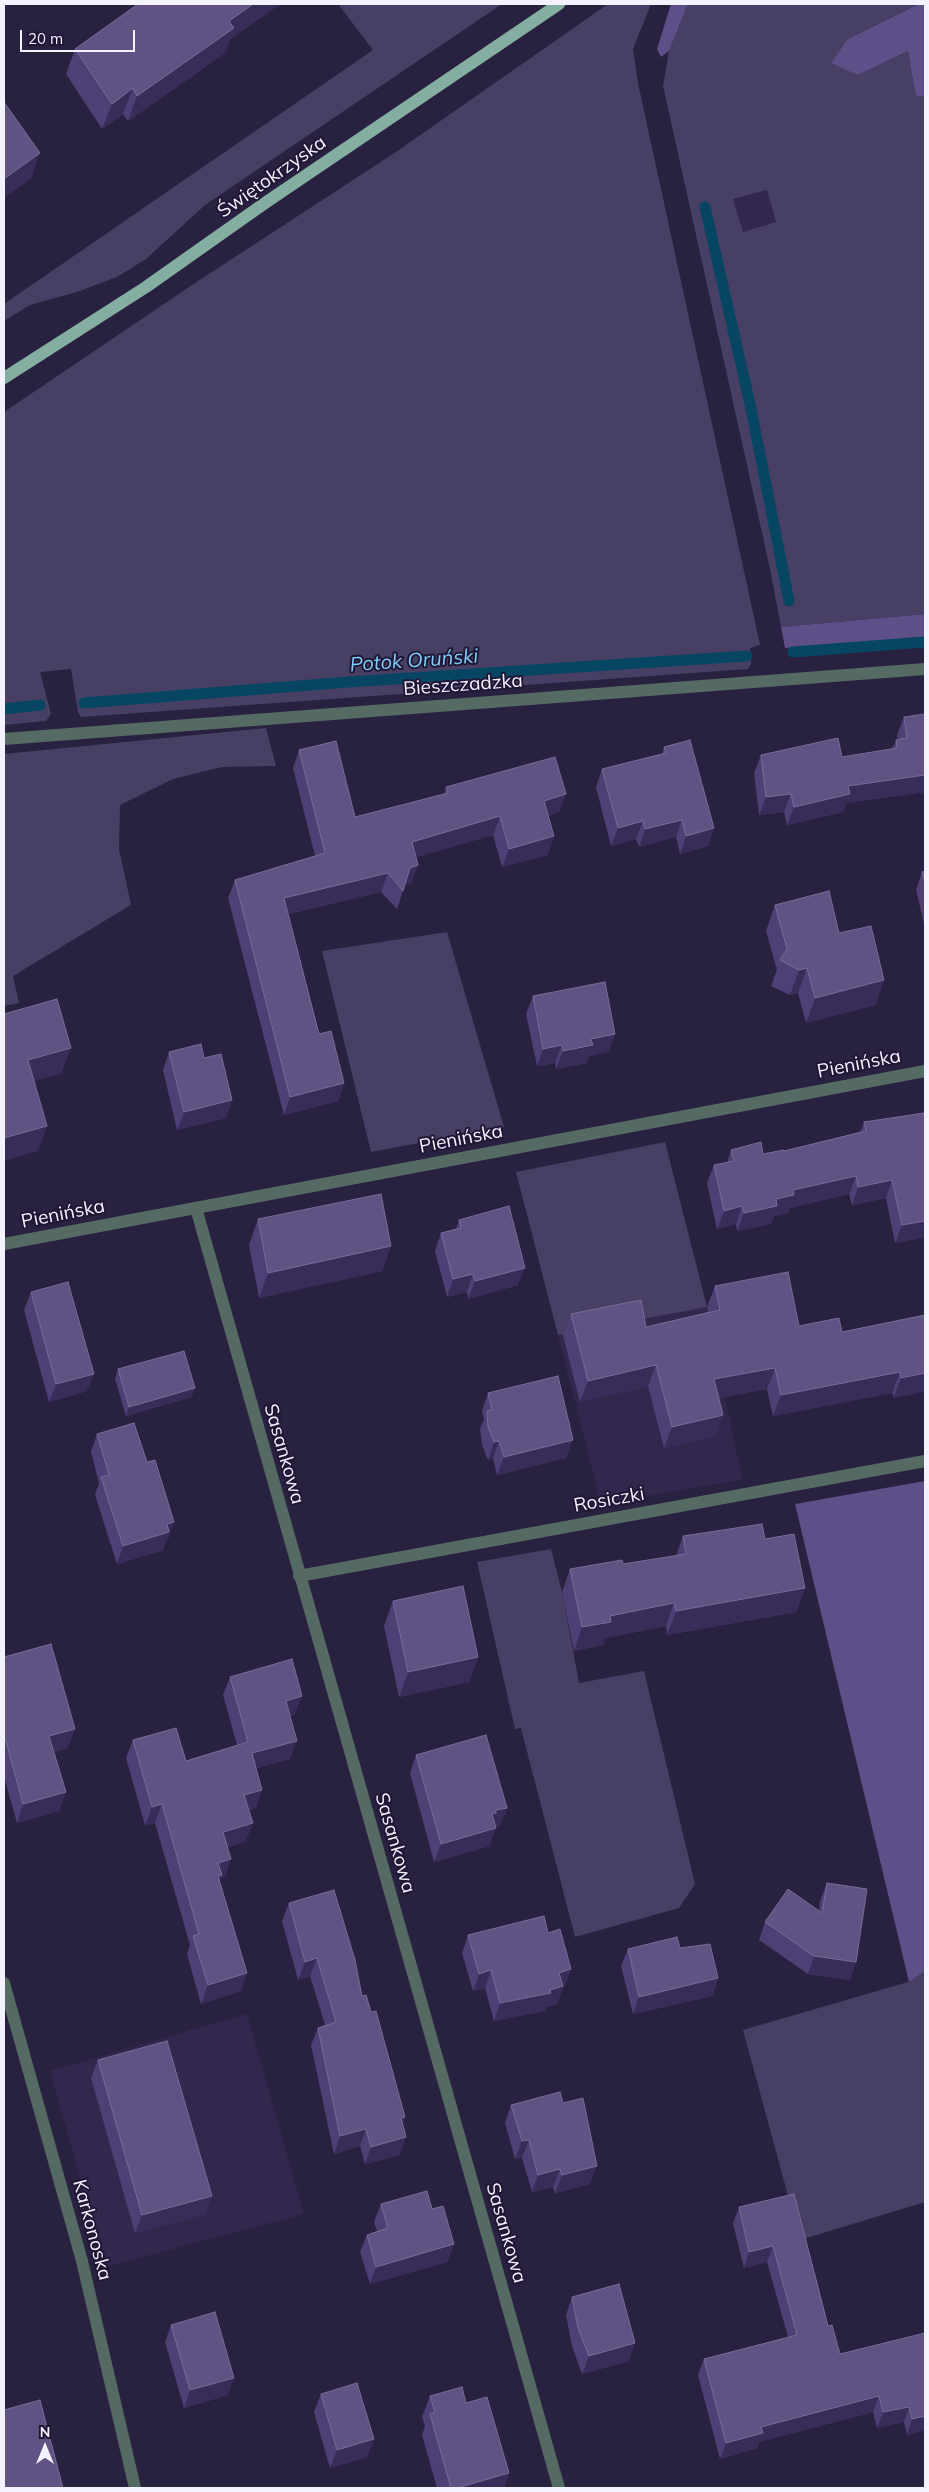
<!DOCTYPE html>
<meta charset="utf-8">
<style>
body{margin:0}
#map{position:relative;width:929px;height:2492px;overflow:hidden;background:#292140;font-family:Mulish,sans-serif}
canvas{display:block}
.frame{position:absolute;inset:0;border:5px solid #f4f2fe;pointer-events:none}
.north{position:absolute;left:20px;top:2422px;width:50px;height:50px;-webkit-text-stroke:4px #201736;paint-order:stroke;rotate:0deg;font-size:14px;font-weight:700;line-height:20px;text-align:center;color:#f4f2fe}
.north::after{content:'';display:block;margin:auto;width:18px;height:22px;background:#f4f2fe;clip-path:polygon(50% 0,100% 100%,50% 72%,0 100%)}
.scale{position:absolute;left:20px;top:30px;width:115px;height:22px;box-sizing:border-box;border:2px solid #f4f2fe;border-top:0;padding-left:6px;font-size:15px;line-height:18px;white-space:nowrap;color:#f4f2fe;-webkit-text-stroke:4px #201736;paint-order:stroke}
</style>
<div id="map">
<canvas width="929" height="2492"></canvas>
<div class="frame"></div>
<div class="north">N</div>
<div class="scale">20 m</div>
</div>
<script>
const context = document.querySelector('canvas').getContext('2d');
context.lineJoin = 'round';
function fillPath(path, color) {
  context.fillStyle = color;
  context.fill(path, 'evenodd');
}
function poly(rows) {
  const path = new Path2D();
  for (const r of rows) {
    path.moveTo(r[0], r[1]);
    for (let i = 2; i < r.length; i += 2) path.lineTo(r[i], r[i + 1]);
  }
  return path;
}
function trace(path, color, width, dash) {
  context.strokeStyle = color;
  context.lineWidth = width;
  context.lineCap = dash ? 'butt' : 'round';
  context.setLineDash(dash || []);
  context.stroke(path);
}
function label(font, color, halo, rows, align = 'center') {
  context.font = font + ' Mulish,sans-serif';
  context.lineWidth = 4;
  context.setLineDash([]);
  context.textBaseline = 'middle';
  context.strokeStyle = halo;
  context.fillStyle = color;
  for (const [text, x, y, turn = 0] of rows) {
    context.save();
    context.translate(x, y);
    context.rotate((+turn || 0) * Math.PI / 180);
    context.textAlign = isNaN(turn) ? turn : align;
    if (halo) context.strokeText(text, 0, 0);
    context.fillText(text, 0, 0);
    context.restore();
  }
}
fillPath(poly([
 [767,190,776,223,742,232,733,199],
 [707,1307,742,1480,601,1504,558,1335],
 [247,2014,304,2214,105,2267,50,2071]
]), '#32284e');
fillPath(poly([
 [338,4,502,4,205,205,146,259,117,277,77,292,30,305,4,321,4,304,373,50],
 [608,4,651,4,633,49,638,83,760,645,750,648,751,664,748,669,81,717,78,712,71,669,40,672,51,714,46,721,4,725,4,412,195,283,393,154],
 [688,4,919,4,848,39,858,75,908,51,916,97,925,96,925,614,781,627,770,569,663,86,669,51],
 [767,190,776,222,743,232,733,199],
 [266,728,276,766,222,767,173,779,120,805,119,849,131,905,13,976,19,1003,4,1006,4,754],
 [447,932,504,1127,371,1152,322,951],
 [665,1142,707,1307,558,1335,516,1172],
 [551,1549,562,1592,579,1683,644,1671,695,1884,679,1908,575,1937,521,1728,515,1729,477,1562],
 [925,1971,925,2202,800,2240,743,2030,908,1982]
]), '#484064');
fillPath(poly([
 [671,4,688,4,669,51,661,57,657,49],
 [919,4,925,4,925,96,916,97,908,51,858,75,831,63,848,39],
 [925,614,925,637,785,648,781,627],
 [925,1481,925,1971,909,1982,795,1504]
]), '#5e4f89');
trace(poly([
 [705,207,750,404,789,601],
 [793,652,925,642],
 [84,703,349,682,747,656],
 [4,709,40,705]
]), '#074662', 11);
trace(poly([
 [4,739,925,669],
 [196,1208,559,2488],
 [4,1244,925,1071],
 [299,1576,925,1461],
 [4,1983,82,2261,135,2488]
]), '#566a64', 12);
trace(poly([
 [4,378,146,287,265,203,559,4]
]), '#84aea1', 12);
fillPath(poly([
 [138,4,280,4,230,39,225,53,128,121,123,114,102,129,66,74,75,49],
 [904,717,925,792,846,803,843,812,787,825,784,812,759,815,754,773,761,755,842,757,892,749,896,740,898,739,897,735],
 [664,747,708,846,680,854,676,837,639,847,636,839,611,846,596,787,602,769,662,754],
 [299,750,355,817,444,795,446,787,559,812,548,816,554,836,548,855,502,867,493,835,416,857,418,865,411,883,405,885,397,909,381,892,288,914,319,1034,344,1083,338,1101,284,1115,228,898,235,880,315,856,293,768],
 [922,872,925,883,925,928,916,890],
 [775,905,839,933,884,980,875,1005,806,1023,798,993,790,995,771,986,777,970,766,931],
 [533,996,615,1034,608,1052,589,1056,586,1063,556,1069,555,1063,537,1066,526,1014],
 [169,1052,204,1058,232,1100,226,1118,177,1130,163,1070],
 [925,1120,925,1237,895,1243,886,1198,852,1205,849,1194,790,1208,788,1213,774,1216,771,1224,737,1231,736,1224,717,1229,707,1183,714,1165,727,1163,731,1150,763,1154,784,1151,860,1132,864,1122],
 [258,1219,391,1246,382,1271,259,1298,249,1245],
 [459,1220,518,1285,468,1299,467,1292,447,1297,435,1251,441,1233,456,1229],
 [715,1286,799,1326,842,1332,925,1315,894,1398,892,1393,773,1416,767,1389,718,1398,723,1415,715,1436,664,1448,648,1386,580,1402,563,1335,571,1314,646,1327,708,1312,707,1307],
 [31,1292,87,1391,49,1402,24,1310],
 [118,1369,195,1388,191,1397,126,1416,115,1379],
 [488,1393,566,1458,497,1475,493,1458,488,1460,482,1445,480,1429,484,1419,482,1411],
 [97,1434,168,1540,166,1540,163,1550,117,1564,95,1495,99,1483,91,1452],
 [683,1536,765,1539,805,1588,796,1612,667,1635,666,1626,605,1638,603,1645,574,1651,562,1592,570,1569,623,1564,676,1556],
 [393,1601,478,1657,469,1682,399,1697,384,1626],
 [4,1657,68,1748,54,1752,66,1792,59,1811,17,1823,4,1777],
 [230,1677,295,1714,290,1716,290,1759,256,1768,256,1808,249,1810,246,1841,228,1847,225,1877,221,1878,220,1882,241,1991,201,2004,187,1954,190,1945,155,1823,145,1825,126,1758,133,1740,186,1761,237,1745,223,1695],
 [416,1755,507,1808,500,1825,495,1827,496,1828,489,1846,434,1862,410,1773],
 [827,1883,856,1962,850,1980,808,1974,759,1940,765,1922,819,1911,820,1901],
 [289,1903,362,1996,371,2012,405,2117,403,2125,400,2155,365,2164,360,2146,334,2154,311,2045,318,2028,325,2025,310,1976,298,1980,282,1921],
 [548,1933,571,1969,564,1987,563,1987,557,2004,546,2007,545,2011,494,2021,485,1988,473,1991,462,1953,468,1935],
 [680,1948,718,1978,712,1996,633,2014,621,1966,628,1949],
 [98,2060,212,2196,205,2214,135,2233,91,2078],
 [563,2103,590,2184,555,2193,553,2187,532,2192,522,2158,515,2159,505,2123,511,2105],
 [794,2194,828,2326,840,2354,925,2333,925,2430,907,2435,904,2422,877,2428,873,2412,759,2442,757,2448,720,2459,698,2375,704,2359,788,2337,767,2262,744,2268,733,2223,739,2207],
 [381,2204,432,2209,454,2244,447,2262,370,2284,360,2252,367,2235,377,2231,374,2222],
 [572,2297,629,2361,582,2374,572,2346,566,2315],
 [171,2325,228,2395,184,2408,165,2342],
 [321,2394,374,2439,367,2457,330,2468,314,2412],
 [430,2396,466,2403,509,2473,504,2488,437,2488,422,2435,425,2426,422,2417]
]), '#4e4074');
fillPath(poly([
 [253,4,280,4,230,39,225,53,128,121,137,96,229,21],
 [133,88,123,114,102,129,112,104],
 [40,153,31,179,4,198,4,179],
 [925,775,925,792,846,803,843,812,787,825,794,807,848,786],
 [566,794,559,812,538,819,544,801],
 [791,794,784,812,759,815,766,797],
 [500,816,493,835,406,860,412,842],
 [682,820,676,837,639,847,645,829],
 [643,821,636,839,611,846,618,828],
 [714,828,708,846,680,854,686,836],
 [554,836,548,855,502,867,509,849],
 [418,865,411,883,404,886,410,868],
 [388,873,381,892,278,916,284,898],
 [807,968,798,993,790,995,799,970],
 [884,980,875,1005,806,1023,815,998],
 [615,1034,608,1052,589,1056,586,1063,556,1069,563,1051,591,1039],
 [562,1045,555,1063,537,1066,543,1049],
 [71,1048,61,1074,19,1085,28,1060],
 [344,1083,338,1101,284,1115,290,1097],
 [232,1100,226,1118,177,1130,184,1112],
 [47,1126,38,1151,4,1161,4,1138],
 [856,1176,849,1194,790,1208,788,1213,774,1216,771,1224,737,1231,744,1213,793,1190],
 [892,1180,886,1198,852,1205,858,1187],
 [742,1206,736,1224,717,1229,724,1211],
 [925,1221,925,1237,895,1243,902,1225],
 [391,1246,382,1271,259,1298,268,1273],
 [525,1268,518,1285,468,1299,475,1281],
 [473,1274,467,1292,447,1297,453,1279],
 [656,1365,648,1386,580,1402,588,1381],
 [775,1368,767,1389,706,1400,714,1379],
 [900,1372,892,1393,773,1416,781,1395],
 [925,1373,925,1392,894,1398,901,1378],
 [94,1374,87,1391,49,1402,56,1384],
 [195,1388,191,1397,126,1416,129,1407],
 [723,1415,715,1436,664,1448,672,1427],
 [573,1440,566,1458,497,1475,504,1457],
 [499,1441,493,1458,488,1460,494,1442],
 [174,1522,168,1540,166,1540,163,1550,117,1564,123,1546,167,1524],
 [805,1588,796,1612,667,1635,676,1611],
 [674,1603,666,1626,605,1638,603,1645,574,1651,582,1627,610,1616],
 [478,1657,469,1682,399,1697,408,1672],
 [302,1696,295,1714,279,1719,286,1701],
 [75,1729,68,1748,43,1755,49,1736],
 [297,1741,290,1759,245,1771,252,1753],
 [262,1790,256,1808,238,1813,244,1795],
 [66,1792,59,1811,17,1823,23,1804],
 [162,1804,155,1823,145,1825,152,1807],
 [507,1808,500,1825,490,1828,496,1828,489,1846,434,1862,441,1844,492,1814,496,1810],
 [253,1823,246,1841,217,1850,223,1832],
 [231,1859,225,1877,221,1878,216,1893,218,1863],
 [814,1956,856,1962,850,1980,808,1974],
 [317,1958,310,1976,298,1980,305,1962],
 [571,1969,564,1987,563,1987,557,2004,546,2007,545,2011,494,2021,500,2003,559,1973],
 [491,1970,485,1988,473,1991,479,1974],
 [247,1973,241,1991,201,2004,208,1985],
 [718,1978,712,1996,633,2014,639,1997],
 [405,2117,399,2135,401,2118],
 [366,2129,360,2146,334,2154,340,2136],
 [406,2137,400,2155,365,2164,371,2147],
 [529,2140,522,2158,515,2159,522,2141],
 [597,2166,590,2184,555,2193,562,2175],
 [560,2169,553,2187,532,2192,538,2175],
 [212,2196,205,2214,135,2233,142,2215],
 [454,2244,447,2262,370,2284,376,2267],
 [773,2246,767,2262,744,2268,749,2252],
 [635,2343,629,2361,582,2374,589,2356],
 [234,2378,228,2395,184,2408,190,2390],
 [879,2396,873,2412,759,2442,757,2448,720,2459,726,2443,761,2427],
 [909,2407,904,2422,877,2428,883,2412],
 [925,2416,925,2430,907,2435,912,2419],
 [374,2439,367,2457,330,2468,337,2450],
 [509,2473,504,2488,457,2488]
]), '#382c59');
const building = poly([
 [138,4,253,4,229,21,234,28,137,96,133,88,112,104,75,49,138,4],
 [4,102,40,153,4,179,4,102],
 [925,714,925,775,848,786,850,794,794,807,791,794,766,797,761,755,838,738,842,757,897,748,896,740,907,738,904,717,925,714],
 [690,740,714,828,686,836,682,820,645,829,643,821,618,828,602,769,666,753,664,747,690,740],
 [336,741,355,817,448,793,446,787,555,757,566,794,544,801,554,836,509,849,500,816,412,842,418,865,410,868,403,891,388,873,284,898,319,1034,331,1031,344,1083,290,1097,235,880,325,853,299,750,336,741],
 [925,871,925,883,922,872,925,871],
 [829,891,839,933,871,926,884,980,815,998,807,968,799,970,780,960,787,949,775,905,829,891],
 [605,982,615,1034,591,1039,593,1045,563,1051,562,1045,543,1049,533,996,605,982],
 [57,999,71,1048,28,1060,47,1126,4,1138,4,1014,57,999],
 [201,1044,204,1058,221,1054,232,1100,184,1112,169,1052,201,1044],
 [924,1113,925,1120,925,1221,902,1225,892,1180,858,1187,856,1176,793,1190,794,1195,776,1199,777,1206,744,1213,742,1206,724,1211,714,1165,734,1161,731,1150,761,1142,763,1154,784,1150,784,1151,866,1131,864,1122,924,1113],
 [381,1194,391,1246,268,1273,258,1219,381,1194],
 [509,1206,525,1268,475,1281,473,1274,453,1279,441,1233,461,1228,459,1220,509,1206],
 [788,1272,799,1326,839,1318,842,1332,925,1315,925,1373,901,1378,900,1372,781,1395,775,1368,714,1379,723,1415,672,1427,656,1365,588,1381,571,1314,641,1300,646,1327,720,1310,715,1286,788,1272],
 [68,1282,94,1374,56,1384,31,1292,68,1282],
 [184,1351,195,1388,129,1407,118,1369,184,1351],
 [558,1376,573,1440,504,1457,499,1441,494,1442,488,1427,487,1411,492,1410,488,1393,558,1376],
 [134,1423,147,1462,155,1460,174,1522,167,1524,169,1532,123,1546,101,1477,109,1475,97,1434,134,1423],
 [762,1524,765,1539,794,1534,805,1588,676,1611,674,1603,610,1616,611,1622,582,1627,570,1569,622,1560,623,1564,686,1554,683,1536,762,1524],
 [463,1586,478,1657,408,1672,393,1601,463,1586],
 [51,1644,75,1729,49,1736,66,1792,23,1804,4,1734,4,1657,51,1644],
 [292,1659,302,1696,286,1701,297,1741,252,1753,262,1790,244,1795,253,1823,223,1832,231,1859,218,1863,222,1875,218,1876,247,1973,208,1985,193,1936,199,1934,162,1804,152,1807,133,1740,176,1728,186,1761,248,1742,230,1677,292,1659],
 [486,1735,507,1808,496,1810,496,1813,492,1814,496,1828,441,1844,416,1755,486,1735],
 [827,1883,867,1889,856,1962,814,1956,765,1922,788,1889,822,1913,827,1883],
 [334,1890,355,1960,362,1996,366,1995,371,2012,376,2011,405,2117,401,2118,406,2137,371,2147,366,2129,340,2136,318,2028,336,2022,317,1958,305,1962,289,1903,334,1890],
 [544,1916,548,1933,560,1929,571,1969,559,1973,563,1986,550,1990,551,1993,500,2003,491,1970,479,1974,468,1935,544,1916],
 [677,1937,680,1948,710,1944,718,1978,639,1997,628,1949,677,1937],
 [167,2041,212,2196,142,2215,98,2060,167,2041],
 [560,2092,563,2103,583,2098,597,2166,562,2175,560,2169,538,2175,529,2140,522,2141,511,2105,560,2092],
 [427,2191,432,2209,443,2206,454,2244,376,2267,367,2235,388,2228,381,2204,427,2191],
 [794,2194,828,2326,832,2325,840,2354,925,2333,925,2416,912,2419,909,2407,883,2412,879,2396,761,2427,763,2433,726,2443,704,2359,797,2335,773,2246,749,2252,739,2207,794,2194],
 [619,2284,635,2343,589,2356,578,2328,572,2297,619,2284],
 [215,2312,234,2378,190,2390,171,2325,215,2312],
 [357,2383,374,2439,337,2450,321,2394,357,2383],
 [462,2387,466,2403,487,2397,509,2473,457,2488,451,2488,430,2414,435,2412,430,2396,462,2387],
 [40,2400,63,2488,4,2488,4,2410,40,2400]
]);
fillPath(building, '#605383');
trace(building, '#776c96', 1);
label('19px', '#f4f2fe', '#201736', [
 ["Świętokrzyska",272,177,-35],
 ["Bieszczadzka",463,685,-4],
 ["Pienińska",859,1064,-11],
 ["Pienińska",461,1139,-11],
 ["Pienińska",63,1214,-11],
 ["Sasankowa",284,1454,74],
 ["Rosiczki",609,1500,-10],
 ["Sasankowa",395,1843,74],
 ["Karkonoska",92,2230,75],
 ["Sasankowa",506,2233,74]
]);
label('italic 20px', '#7eccf7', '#201736', [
 ["Potok Oruński",414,661,-4]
]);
</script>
